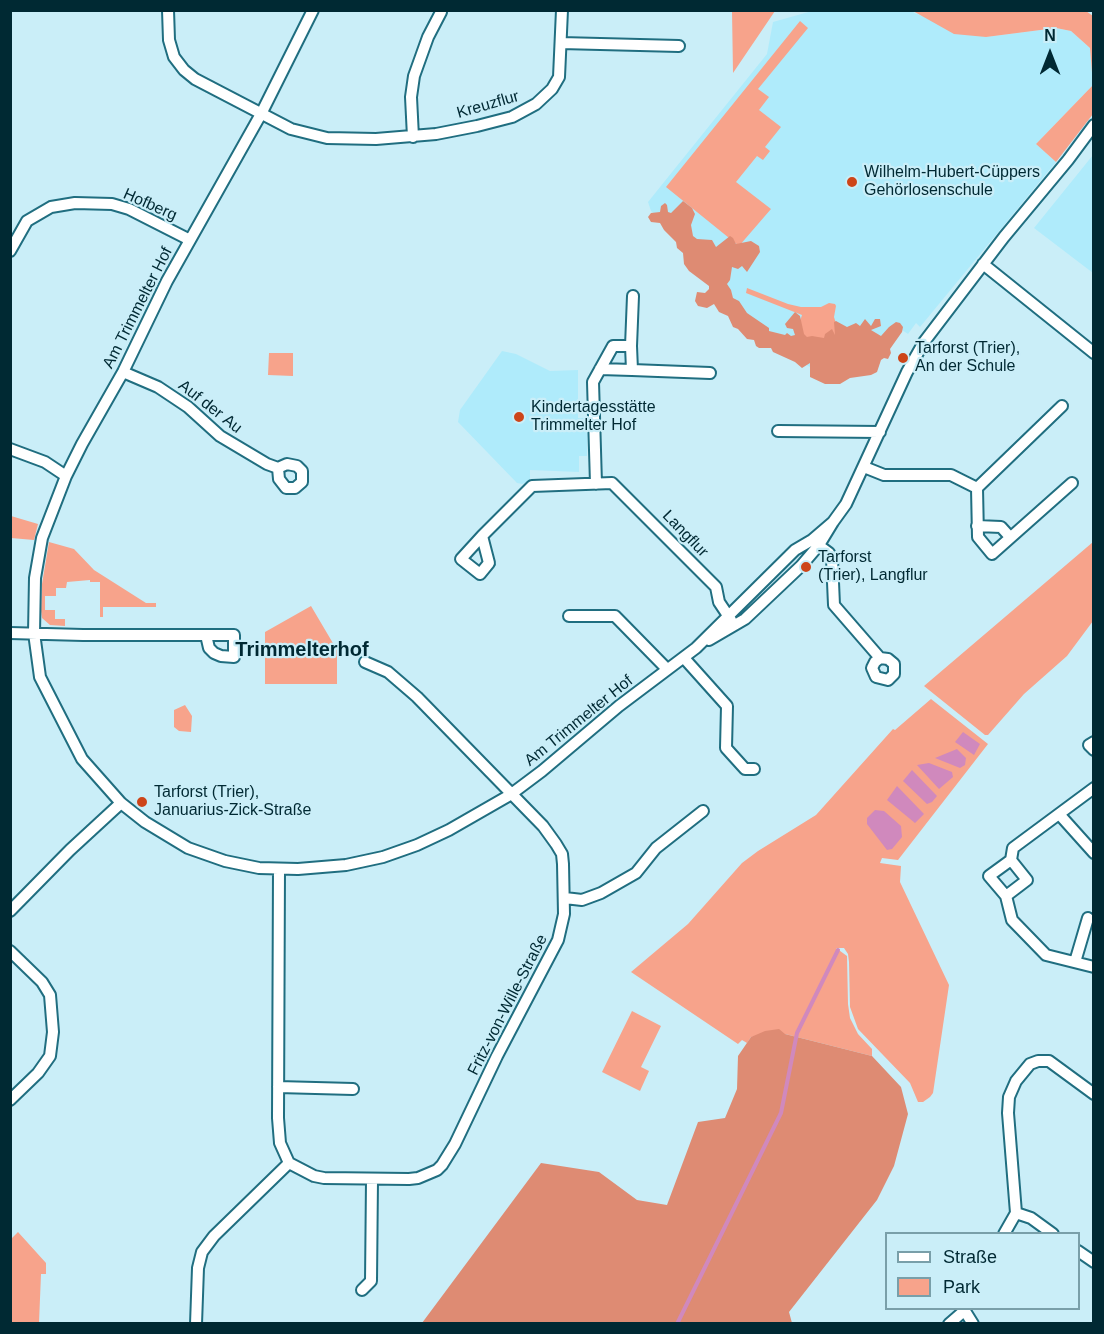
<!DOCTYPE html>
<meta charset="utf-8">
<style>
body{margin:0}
#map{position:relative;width:1104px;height:1334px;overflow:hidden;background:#caeef8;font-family:Arial,sans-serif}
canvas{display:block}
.frame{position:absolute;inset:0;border:12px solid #002933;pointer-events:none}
.legend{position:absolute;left:885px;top:1232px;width:195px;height:78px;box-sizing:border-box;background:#caeef8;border:2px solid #799fa9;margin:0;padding:8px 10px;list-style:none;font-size:18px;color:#002933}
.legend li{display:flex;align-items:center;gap:12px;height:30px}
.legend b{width:30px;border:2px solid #799fa9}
.north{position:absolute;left:1020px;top:24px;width:60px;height:60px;-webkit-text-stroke:4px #caeef8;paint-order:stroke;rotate:0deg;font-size:16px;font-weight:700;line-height:24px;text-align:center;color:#002933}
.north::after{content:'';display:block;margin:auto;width:21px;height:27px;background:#002933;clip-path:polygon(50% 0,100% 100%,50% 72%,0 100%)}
</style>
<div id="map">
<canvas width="1104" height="1334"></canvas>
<div class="frame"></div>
<ul class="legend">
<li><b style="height:8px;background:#fff"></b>Straße</li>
<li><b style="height:16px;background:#f7a38b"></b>Park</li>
</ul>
<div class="north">N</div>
</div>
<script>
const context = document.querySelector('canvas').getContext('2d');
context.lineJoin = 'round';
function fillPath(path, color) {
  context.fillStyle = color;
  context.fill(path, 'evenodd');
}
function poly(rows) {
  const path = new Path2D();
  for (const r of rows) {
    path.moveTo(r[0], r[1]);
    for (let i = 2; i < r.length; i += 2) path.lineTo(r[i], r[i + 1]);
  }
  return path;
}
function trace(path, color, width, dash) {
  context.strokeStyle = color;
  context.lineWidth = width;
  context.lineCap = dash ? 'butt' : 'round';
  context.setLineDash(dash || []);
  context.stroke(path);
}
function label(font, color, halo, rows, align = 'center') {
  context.font = font + ' Arial,sans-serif';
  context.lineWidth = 4.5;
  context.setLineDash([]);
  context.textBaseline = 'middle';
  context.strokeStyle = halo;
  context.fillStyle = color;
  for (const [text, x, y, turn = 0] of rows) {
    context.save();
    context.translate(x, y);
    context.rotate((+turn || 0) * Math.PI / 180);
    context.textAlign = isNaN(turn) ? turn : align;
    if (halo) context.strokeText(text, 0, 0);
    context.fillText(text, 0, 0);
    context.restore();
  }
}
fillPath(poly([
 [812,11,913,11,914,13,986,37,1056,28,1071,31,1090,48,1093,85,1036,144,1056,162,920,327,916,323,908,334,902,330,898,331,824,375,747,331,708,264,651,211,648,202,767,54,773,22],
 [1093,155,1093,273,1034,228],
 [502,351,516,354,550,371,578,370,578,418,588,418,587,456,579,456,579,472,530,470,530,481,522,484,517,483,458,422,460,410]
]), '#afebfb');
fillPath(poly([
 [732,11,775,11,733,73],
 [1086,11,1093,16,1093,114,1056,162,1036,144,1093,85,1090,48,1071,31,1056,28,986,37,954,34,913,11],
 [800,21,808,28,758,89,769,97,759,110,781,127,765,147,770,151,763,160,757,156,736,182,771,209,739,246,666,187],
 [747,288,788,304,801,307,821,307,829,303,835,304,836,306,834,317,838,330,835,337,825,342,803,338,800,321,802,315,746,293],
 [269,353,293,353,293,376,268,375],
 [11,516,38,524,34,540,11,538],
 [49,542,74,549,94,570,146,603,156,603,156,607,103,607,103,617,100,617,100,582,90,582,90,580,67,582,66,588,56,588,56,596,45,596,45,610,55,610,55,619,65,619,65,626,50,625,42,618,41,611,42,584],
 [1093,542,1093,621,1067,656,1024,694,988,735,985,735,924,686],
 [311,606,337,650,337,684,265,684,265,632],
 [931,699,988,744,898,860,882,858,880,863,901,866,900,882,949,985,933,1093,930,1097,923,1102,918,1102,910,1083,858,1029,850,1007,849,962,848,954,844,948,836,948,847,956,848,1004,850,1018,858,1034,872,1049,872,1056,785,1034,751,1037,747,1043,742,1040,738,1044,631,972,688,924,742,863,758,851,816,815,893,729,895,730],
 [185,705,192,716,191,732,179,731,174,727,174,710],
 [632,1011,661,1026,641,1067,649,1071,640,1091,602,1072],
 [18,1232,46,1263,46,1274,41,1274,39,1323,11,1323,11,1239]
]), '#f7a38b');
fillPath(poly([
 [683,201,692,208,695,214,691,225,693,236,697,239,712,240,716,247,730,236,733,238,736,244,751,241,759,246,760,252,747,272,742,266,738,269,732,267,730,280,727,284,731,290,733,298,739,301,747,313,769,328,769,331,785,335,787,333,791,336,795,335,793,329,787,328,785,324,795,312,800,316,804,334,807,337,812,336,824,338,825,334,832,329,835,335,834,322,836,321,847,327,856,323,860,326,865,319,871,326,875,319,880,319,881,326,871,330,881,336,889,327,896,322,900,323,903,327,902,332,890,349,891,353,888,359,884,358,881,360,877,372,871,375,850,378,840,384,825,384,810,377,810,363,802,368,795,362,773,352,771,348,759,348,756,346,754,340,747,339,738,329,733,327,728,316,719,312,714,304,707,308,698,306,695,301,697,292,705,293,709,289,709,286,689,271,684,264,683,253,677,248,676,242,664,230,660,223,651,222,648,217,651,213,660,212,661,206,665,203,667,205,668,212,671,213],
 [779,1029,785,1034,872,1056,901,1087,908,1114,894,1166,877,1200,789,1312,792,1323,422,1323,541,1163,599,1172,637,1200,667,1205,698,1122,725,1118,737,1089,738,1056,751,1037,765,1031]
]), '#de8b73');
fillPath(poly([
 [963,732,980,744,974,755,955,742],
 [957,749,966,758,965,765,960,768,935,758],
 [929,763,952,772,953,777,939,789,917,765],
 [912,770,937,796,932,802,927,804,903,781],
 [897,786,924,814,915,823,887,800],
 [875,810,884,811,901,826,902,837,892,849,887,850,867,824,867,818]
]), '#d089bd');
trace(poly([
 [677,1324,781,1113,797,1033,838,950]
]), '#d089bd', 4);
const street = poly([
 [168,10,169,40,174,57,184,70,195,79,291,129,327,138,376,139,436,134,477,126,512,117,536,104,552,89,559,77,562,10],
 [313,10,261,114,167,281,123,372,82,444,66,476,42,538,35,578,34,633,40,677,82,759,121,803,145,822,188,848,225,861,259,868,298,869,346,865,383,857,417,845,449,830,510,795,542,771,619,706,696,648,795,550,812,540,833,522],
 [561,43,679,46],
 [413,137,411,97,414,76,428,37,441,12],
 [10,251,27,221,51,207,75,203,112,204,129,209,190,240],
 [983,264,1094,353],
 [631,346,633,296],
 [632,370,710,373],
 [123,372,158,387,188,407,220,436,267,464,278,468,287,464,297,466,302,471,302,482,295,488,286,488,279,479,278,468],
 [778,431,880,432],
 [10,449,45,462,66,476],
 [864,467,884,475,951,475,977,488,978,537,992,554,1072,483],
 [596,484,593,382,613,346,631,346,632,370,600,369],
 [977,488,1062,406],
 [977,526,1001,527,1010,537],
 [482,536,489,563,480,574,461,559,482,536,532,486,612,483,716,587,719,602,731,620],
 [814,542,829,553,832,559,834,605,880,658,875,662,872,668,876,677,888,680,894,674,894,664,888,659,880,658],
 [569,616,615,616,667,669],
 [10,633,83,635,234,635,234,657,221,656,214,653,209,648,206,635],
 [709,640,745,619,801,566,819,545,833,522,846,504,907,372,924,342,1004,237,1068,160,1094,125],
 [684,658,727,706,726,748,745,769,754,769],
 [1094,742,1089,745,1094,750],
 [1094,788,1013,848,1011,860,989,876,1006,896,1012,920,1046,955,1094,967],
 [1059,814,1094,853],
 [279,869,278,1118,280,1143,289,1163,314,1176,324,1178,409,1179,418,1178,437,1170,442,1165,455,1144,497,1056,558,940,564,914,563,864,562,854,556,844,543,826,417,697,388,672,365,662],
 [1006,896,1027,880,1011,860],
 [565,898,582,900,601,893,636,873,656,848,703,811],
 [10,911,70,850,121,803],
 [10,951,42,982,50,995,53,1032,50,1056,38,1073,10,1100],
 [1075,962,1088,918],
 [278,1087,353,1089],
 [1016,1213,1031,1218,1053,1234],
 [1004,1234,1016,1213,1008,1113,1009,1097,1016,1081,1030,1064,1038,1061,1049,1061,1094,1094],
 [1078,1251,1094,1262],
 [362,1290,371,1281,372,1180],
 [963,1308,973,1324],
 [196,1324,198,1268,202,1252,214,1236,289,1163],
 [949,1324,964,1311]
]);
trace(street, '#206e80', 14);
trace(street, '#fff', 10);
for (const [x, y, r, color] of [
 [852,182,6,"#cd4519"],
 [903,358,6,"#cd4519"],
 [519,417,6,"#cd4519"],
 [806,567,6,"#cd4519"],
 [142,802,6,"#cd4519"]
]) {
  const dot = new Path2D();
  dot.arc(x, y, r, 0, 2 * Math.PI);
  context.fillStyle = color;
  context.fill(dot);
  trace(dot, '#caeef8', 2);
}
label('16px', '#002933', '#caeef8', [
 ["Kreuzflur",488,105,-16],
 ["Hofberg",150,205,24],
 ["Am Trimmelter Hof",138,308,-63],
 ["Auf der Au",210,407,38],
 ["Langflur",685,534,46],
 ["Am Trimmelter Hof",579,721,-39],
 ["Fritz-von-Wille-Straße",508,1005,-63]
]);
label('16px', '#002933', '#caeef8', [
 ["Wilhelm-Hubert-Cüppers",864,173],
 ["Gehörlosenschule",864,191],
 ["Tarforst (Trier),",915,349],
 ["An der Schule",915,367],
 ["Kindertagesstätte",531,408],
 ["Trimmelter Hof",531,426],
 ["Tarforst",818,558],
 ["(Trier), Langflur",818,576],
 ["Tarforst (Trier),",154,793],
 ["Januarius-Zick-Straße",154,811]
], 'left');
label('bold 20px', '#002933', '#caeef8', [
 ["Trimmelterhof",302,650]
]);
</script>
